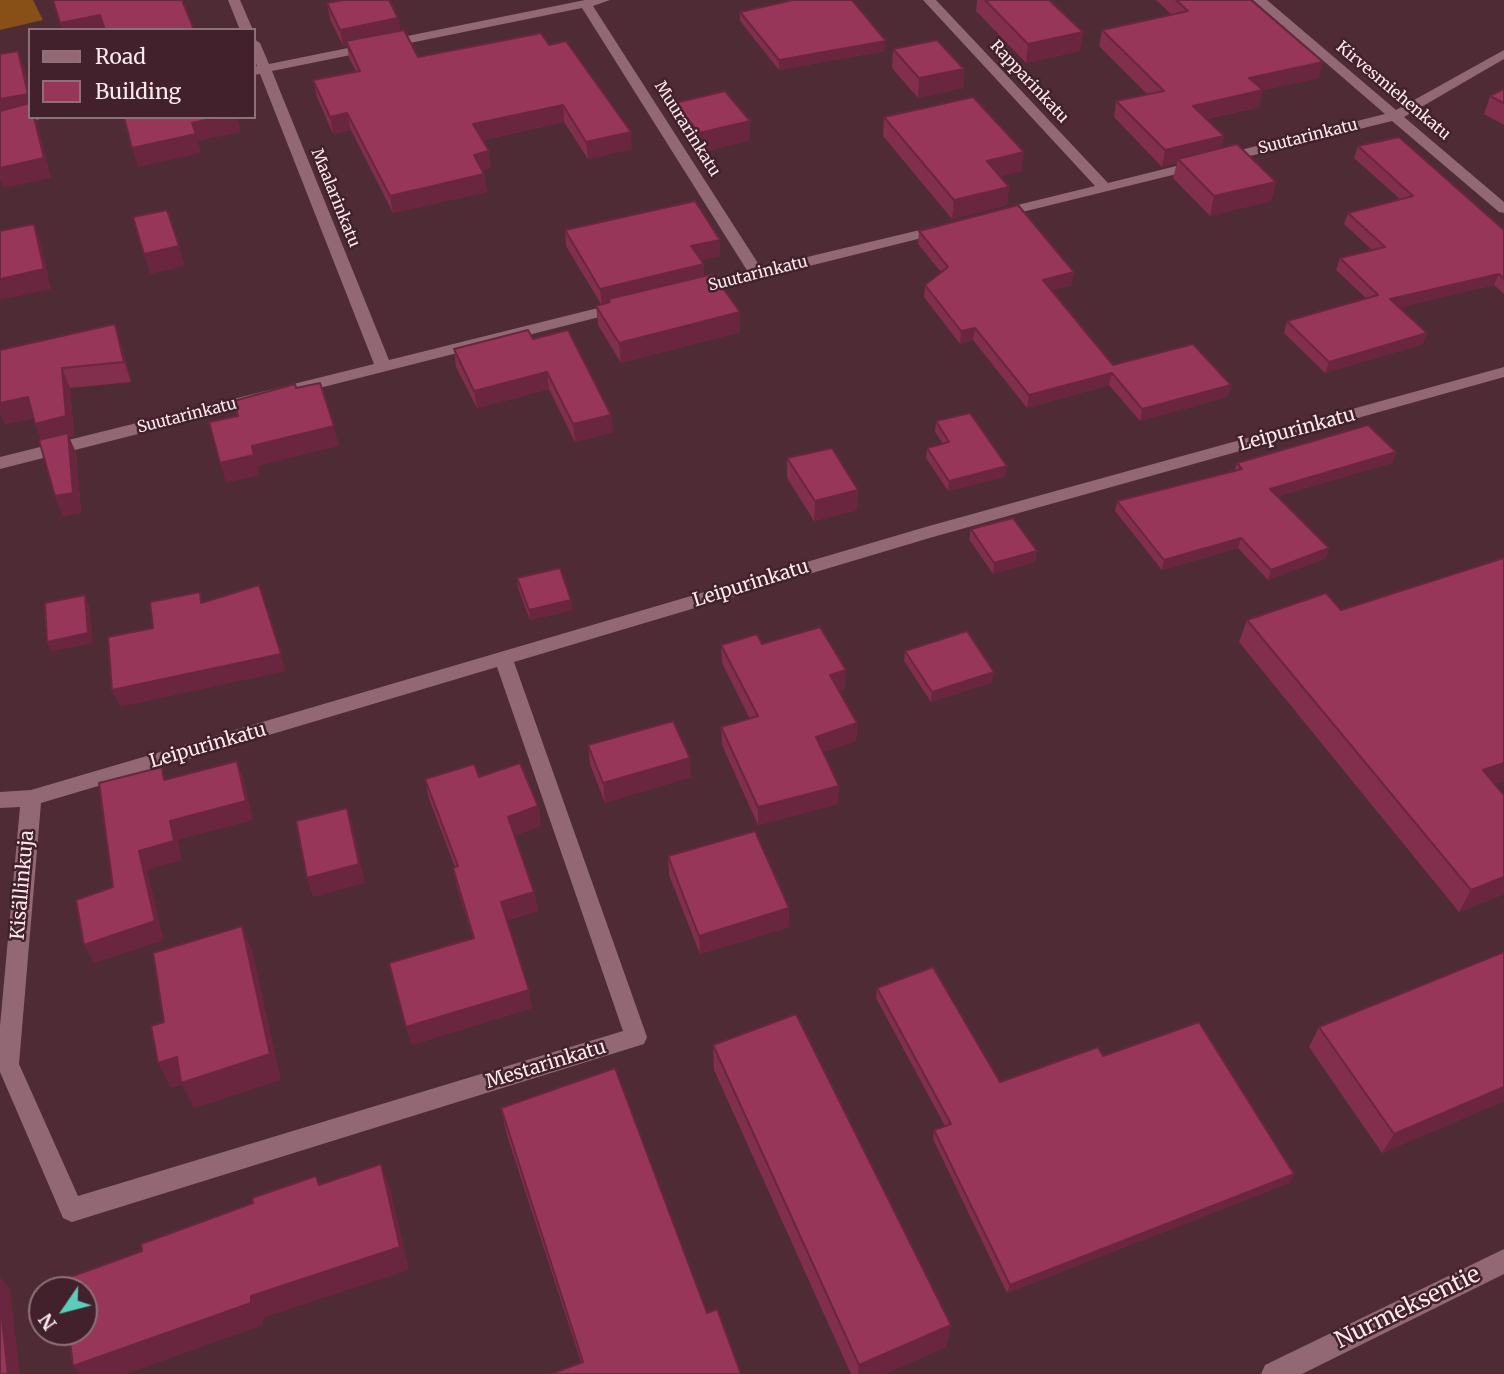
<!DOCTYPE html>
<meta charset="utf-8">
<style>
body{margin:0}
#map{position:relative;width:1504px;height:1374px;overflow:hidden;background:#4f2b36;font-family:Merriweather,serif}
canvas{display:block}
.legend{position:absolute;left:28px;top:28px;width:228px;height:91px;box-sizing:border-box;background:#43212c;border:2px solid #8d7179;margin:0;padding:9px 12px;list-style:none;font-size:21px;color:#fce9ed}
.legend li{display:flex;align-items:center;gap:14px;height:35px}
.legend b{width:35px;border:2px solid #8d7179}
.north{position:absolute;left:28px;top:1276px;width:70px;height:70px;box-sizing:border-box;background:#43212c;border:2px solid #8d7179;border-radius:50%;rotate:235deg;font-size:19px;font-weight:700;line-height:28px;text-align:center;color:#fce9ed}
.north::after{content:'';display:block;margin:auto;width:24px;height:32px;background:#5bcebb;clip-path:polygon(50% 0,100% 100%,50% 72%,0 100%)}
</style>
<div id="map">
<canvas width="1504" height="1374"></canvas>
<ul class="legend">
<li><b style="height:9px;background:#916873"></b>Road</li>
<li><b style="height:19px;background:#973659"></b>Building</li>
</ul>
<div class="north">N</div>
</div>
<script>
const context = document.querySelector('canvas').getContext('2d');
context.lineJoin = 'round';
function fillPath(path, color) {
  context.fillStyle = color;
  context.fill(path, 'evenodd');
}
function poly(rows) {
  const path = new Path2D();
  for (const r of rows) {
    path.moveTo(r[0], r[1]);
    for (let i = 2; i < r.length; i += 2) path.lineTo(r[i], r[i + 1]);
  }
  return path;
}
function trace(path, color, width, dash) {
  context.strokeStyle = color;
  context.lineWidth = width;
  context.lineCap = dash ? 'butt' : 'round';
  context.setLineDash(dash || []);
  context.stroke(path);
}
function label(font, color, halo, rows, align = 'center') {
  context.font = font + ' Merriweather,serif';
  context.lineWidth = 5;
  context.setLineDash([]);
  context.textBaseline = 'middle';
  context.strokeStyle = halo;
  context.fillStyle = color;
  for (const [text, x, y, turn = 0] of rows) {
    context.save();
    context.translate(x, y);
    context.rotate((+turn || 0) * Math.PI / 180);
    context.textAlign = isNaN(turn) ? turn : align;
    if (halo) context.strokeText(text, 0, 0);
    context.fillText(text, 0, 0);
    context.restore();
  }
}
fillPath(poly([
 [0,0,33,0,43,20,0,30]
]), '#885016');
fillPath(poly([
 [228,0,240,0,253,30,240,30,228,0],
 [585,0,610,0,593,6,761,268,945,224,952,228,950,231,757,279,695,294,690,292,687,289,690,286,748,272,582,8,272,71,389,360,622,302,630,307,627,310,0,469,0,457,374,364,260,74,254,75,254,67,257,66,254,59,254,39,260,43,269,64,585,0],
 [923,0,936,0,1108,183,1385,114,1253,0,1267,0,1396,110,1504,50,1504,59,1404,117,1504,202,1504,213,1499,212,1392,121,998,218,993,217,991,214,993,211,1095,186,923,0],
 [30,115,47,117,0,130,0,122,30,115],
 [1504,367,1504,377,933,537,514,662,647,1037,644,1044,72,1222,63,1218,0,1072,0,1026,20,807,0,808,0,792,31,790,929,526,1504,367],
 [497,667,623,1031,78,1196,19,1064,41,803,497,667]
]), '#916873');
fillPath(poly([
 [1504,1249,1504,1274,1302,1374,1261,1374,1265,1365,1504,1249]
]), '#916873');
fillPath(poly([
 [977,0,1049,0,1083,32,1080,51,1026,63,976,11],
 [1156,0,1251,0,1319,78,1263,90,1259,107,1206,119,1224,136,1221,148,1276,182,1271,201,1210,216,1173,178,1177,163,1162,167,1114,117,1116,101,1148,95,1099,46,1102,30,1172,15],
 [327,3,398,18,400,30,418,57,549,45,632,149,588,159,564,122,482,140,491,168,482,170,484,174,487,192,393,213,351,130,333,134,317,97,313,80,356,71,349,58,347,46,343,46,330,19],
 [740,12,885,51,779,70,740,21],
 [893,49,964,69,963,88,918,98,892,68],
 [1504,89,1504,125,1484,114,1490,96],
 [675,103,750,121,750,140,700,153,676,122],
 [884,117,1022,171,1000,176,1009,187,1007,205,952,219,883,136],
 [1358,146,1504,230,1504,294,1494,285,1399,307,1423,344,1325,373,1284,333,1287,321,1366,298,1336,270,1340,258,1372,250,1344,224,1348,213,1400,199,1354,158],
 [565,230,720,240,720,256,701,260,704,264,704,276,740,312,740,332,621,363,598,325,596,306,601,304,566,246],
 [919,231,1072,285,1051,290,1113,365,1231,385,1227,397,1140,421,1109,385,1027,408,973,340,960,344,924,297,925,285,941,272,918,244],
 [115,324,121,344,131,382,70,388,74,436,69,437,76,453,81,513,63,516,55,496,41,439,33,418,5,424,0,412],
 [533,339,611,415,613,432,575,442,549,389,477,408,456,367,454,349],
 [936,421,1007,466,1005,477,948,491,926,458,927,448,943,444,935,432],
 [1396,452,1392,463,1277,496,1326,558,1268,580,1238,548,1162,570,1115,511,1117,501,1234,471,1237,463],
 [787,458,858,490,857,510,814,521,787,478],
 [971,529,1037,551,1035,562,993,574,969,539],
 [1504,558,1504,781,1495,784,1504,894,1459,912,1239,642,1247,620,1341,610],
 [517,578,573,610,530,620,518,588],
 [762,644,846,670,844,689,838,691,857,723,856,741,823,752,839,786,838,804,758,825,722,745,721,727,750,719,722,663,721,645],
 [905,651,992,682,931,702,904,661],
 [588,745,691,777,605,803,590,764],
 [425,779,538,806,541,826,515,835,534,892,538,911,507,920,532,1008,411,1045,473,938,457,887,453,868,455,867,429,799],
 [668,856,789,908,789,927,700,954,669,875],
 [1504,952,1504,1101,1382,1153,1309,1047,1319,1027],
 [877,988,1000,1082,1103,1056,1294,1174,1289,1183,1007,1293,933,1139,934,1130,945,1126,876,998],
 [713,1045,951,1325,946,1347,884,1374,851,1374,714,1070],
 [501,1108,707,1313,581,1362,506,1132]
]), '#822e4d');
fillPath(poly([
 [100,15,105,30,63,30,60,23],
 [398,18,401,35,346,41,347,46,343,46,340,30],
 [1083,32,1080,51,1026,63,1028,44],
 [886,41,885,51,779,70,779,60],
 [18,51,25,70,30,90,30,114,0,119,0,99],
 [1323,62,1319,78,1263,90,1259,107,1189,122,1193,106,1249,78],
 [964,69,963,88,918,98,919,78],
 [563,105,564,122,475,141,473,124],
 [347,113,351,130,333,134,330,117],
 [34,117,36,117,37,122,51,178,3,188,0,179,0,168],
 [220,117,237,117,241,132,198,141,201,153,138,167,132,148,192,123],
 [750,121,750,140,700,153,699,133],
 [631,132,632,149,588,159,586,142],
 [1224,136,1220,152,1178,159,1177,163,1162,167,1165,150],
 [489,151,491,168,476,172,474,155],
 [1024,152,1022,171,985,179,987,161],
 [484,174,487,192,393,213,390,196],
 [1276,182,1271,201,1210,216,1214,196],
 [1009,187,1007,205,952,219,954,200],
 [34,224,41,244,51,289,0,300,0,279],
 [720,240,720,256,692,262,691,246],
 [179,246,185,266,150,274,144,254],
 [704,264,704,280,608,299,609,304,602,306,600,289],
 [1074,272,1072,285,1041,292,1043,280],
 [1499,274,1494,285,1386,311,1390,299],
 [740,312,740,332,621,363,619,343],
 [115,324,121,344,131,382,124,362],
 [975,328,973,340,960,344,961,331],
 [1427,333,1423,344,1325,373,1329,362],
 [62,368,70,388,74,436,69,437,76,453,81,513,63,516,55,496,43,444,35,424],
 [547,372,549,389,477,408,474,391],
 [1112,373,1109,385,1027,408,1029,395],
 [1231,385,1227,397,1140,421,1142,409],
 [28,397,36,417,5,424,0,412,0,403],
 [611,415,613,432,575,442,573,424],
 [334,426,339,446,257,466,260,475,226,483,220,463,252,446],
 [1396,452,1392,463,1267,500,1270,489],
 [1007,466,1005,477,948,491,949,481],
 [858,490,857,510,814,521,815,501],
 [1241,538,1238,548,1162,570,1164,560],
 [1329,548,1326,558,1268,580,1271,570],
 [1037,551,1035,562,993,574,994,563],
 [259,585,286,671,120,707,112,690],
 [85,595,89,605,93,643,51,652,47,642],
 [571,600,573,610,530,620,529,610],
 [846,670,844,689,829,694,830,675],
 [994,672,992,682,931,702,932,692],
 [857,723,856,741,815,755,816,737],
 [690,758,691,777,605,803,603,783],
 [237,761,244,780,253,820,178,840,182,860,147,870,164,940,94,963,84,945,139,851],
 [1504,763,1504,781,1471,793,1483,770],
 [839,786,838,804,758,825,758,807],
 [538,806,541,826,512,836,508,817],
 [347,808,353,827,365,883,313,897,307,878],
 [1504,877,1504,894,1459,912,1471,890],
 [534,892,538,911,505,920,501,902],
 [789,908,789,927,700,954,699,936],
 [242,926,253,953,281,1080,194,1108,182,1085,171,1088,158,1063],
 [529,990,532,1008,411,1045,406,1027],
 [1504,1087,1504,1101,1382,1153,1394,1134],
 [381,1164,390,1188,409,1270,263,1318,263,1325,126,1374,80,1374,73,1366,251,1296],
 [1294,1174,1289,1183,1007,1293,1010,1285],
 [0,1277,10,1289,20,1374,8,1374,0,1301],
 [951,1325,946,1347,884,1374,858,1374,859,1365]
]), '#6a263e');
const building = poly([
 [53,0,182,0,194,30,105,30,100,15,60,23,53,0],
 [344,0,389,0,398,18,340,30,327,3,344,0],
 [793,0,852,0,886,41,779,60,740,12,793,0],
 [985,0,1049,0,1083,32,1028,44,985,0],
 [1176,0,1251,0,1323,62,1249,78,1263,90,1193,106,1224,136,1165,150,1116,101,1164,91,1102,30,1188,11,1176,0],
 [404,30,418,57,541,33,549,45,566,41,631,132,586,142,563,105,473,124,489,151,474,155,484,174,390,196,347,113,330,117,313,80,360,71,346,41,404,30],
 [937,40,964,69,919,78,893,49,937,40],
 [18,51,28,94,0,99,0,54,18,51],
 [1504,89,1504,103,1490,96,1504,89],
 [725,91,750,121,699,133,675,103,725,91],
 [973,97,1024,152,987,161,1009,187,954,200,884,117,973,97],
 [30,103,30,117,34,117,44,158,0,168,0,111,30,103],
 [124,117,220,117,192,123,196,134,132,148,124,117],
 [1399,137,1504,230,1504,279,1499,274,1390,299,1427,333,1329,362,1287,321,1378,295,1340,258,1385,247,1348,213,1413,196,1358,146,1399,137],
 [1237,144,1276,182,1214,196,1178,159,1237,144],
 [695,201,720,240,691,246,704,264,600,289,565,230,695,201],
 [1018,205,1074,272,1043,280,1113,365,1193,344,1231,385,1142,409,1112,373,1029,395,975,328,961,331,925,285,948,267,919,231,1018,205],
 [167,210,179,246,144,254,133,217,167,210],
 [34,224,44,269,0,279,0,231,34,224],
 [713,274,740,312,619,343,596,306,610,302,608,299,713,274],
 [115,324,124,362,62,368,66,416,35,424,28,397,0,403,0,350,115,324],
 [528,330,533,339,568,330,611,415,573,424,547,372,474,391,454,349,528,330],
 [320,383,334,426,252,446,254,455,220,463,209,422,238,416,234,401,295,384,296,388,320,383],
 [970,413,1007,466,949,481,927,448,949,442,936,421,970,413],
 [1368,425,1396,452,1270,489,1329,548,1271,570,1241,538,1164,560,1117,501,1242,469,1237,463,1368,425],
 [68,433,73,493,55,496,39,440,68,433],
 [832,448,858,490,815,501,787,458,832,448],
 [1013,518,1037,551,994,563,971,529,1013,518],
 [1504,558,1504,763,1483,770,1504,795,1504,877,1471,890,1247,620,1326,593,1341,610,1504,558],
 [560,568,571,600,529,610,517,578,560,568],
 [259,585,281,654,112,690,108,637,153,628,150,602,200,592,201,603,259,585],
 [85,595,88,633,47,642,45,603,85,595],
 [820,627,846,670,830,675,857,723,816,737,839,786,758,807,721,727,758,716,721,645,757,634,762,644,820,627],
 [967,631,994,672,932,692,905,651,967,631],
 [673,721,690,758,603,783,588,745,673,721],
 [237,761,246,801,170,821,174,841,139,851,155,921,84,945,76,900,113,887,99,783,162,767,164,780,237,761],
 [520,763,538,806,508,817,534,892,501,902,529,990,406,1027,389,963,474,938,453,868,458,866,425,779,474,764,479,777,520,763],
 [347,808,359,864,307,878,296,821,347,808],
 [755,831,789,908,699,936,668,856,755,831],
 [242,926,270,1054,181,1083,177,1057,158,1063,151,1026,164,1022,153,953,242,926],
 [1504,952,1504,1087,1394,1134,1319,1027,1504,952],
 [933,967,1000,1082,1098,1047,1103,1056,1199,1022,1294,1174,1010,1285,934,1130,951,1124,877,988,933,967],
 [796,1014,951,1325,859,1365,713,1045,796,1014],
 [615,1068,707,1313,717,1309,741,1374,551,1374,583,1362,501,1108,615,1068],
 [381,1164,400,1247,251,1296,251,1303,73,1366,69,1332,84,1332,84,1290,63,1290,62,1280,142,1251,141,1244,253,1203,252,1198,316,1176,319,1185,381,1164],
 [0,1301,8,1374,0,1374,0,1301]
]);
fillPath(building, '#973659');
trace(building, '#6a263e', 2);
label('16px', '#fce9ed', '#43212c', [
 ["Rapparinkatu",1029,82,47],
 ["Kirvesmiehenkatu",1393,91,40],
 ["Muurarinkatu",687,129,58],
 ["Suutarinkatu",1308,137,-14],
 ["Maalarinkatu",335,198,68],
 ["Suutarinkatu",758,274,-14],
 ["Suutarinkatu",187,416,-14]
]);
label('19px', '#fce9ed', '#43212c', [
 ["Leipurinkatu",1297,430,-15],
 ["Leipurinkatu",751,584,-17],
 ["Leipurinkatu",208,746,-16],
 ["Kisällinkuja",23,885,-85],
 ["Mestarinkatu",546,1065,-17]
]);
label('23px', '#fce9ed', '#43212c', [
 ["Nurmeksentie",1408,1308,-26]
]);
</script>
